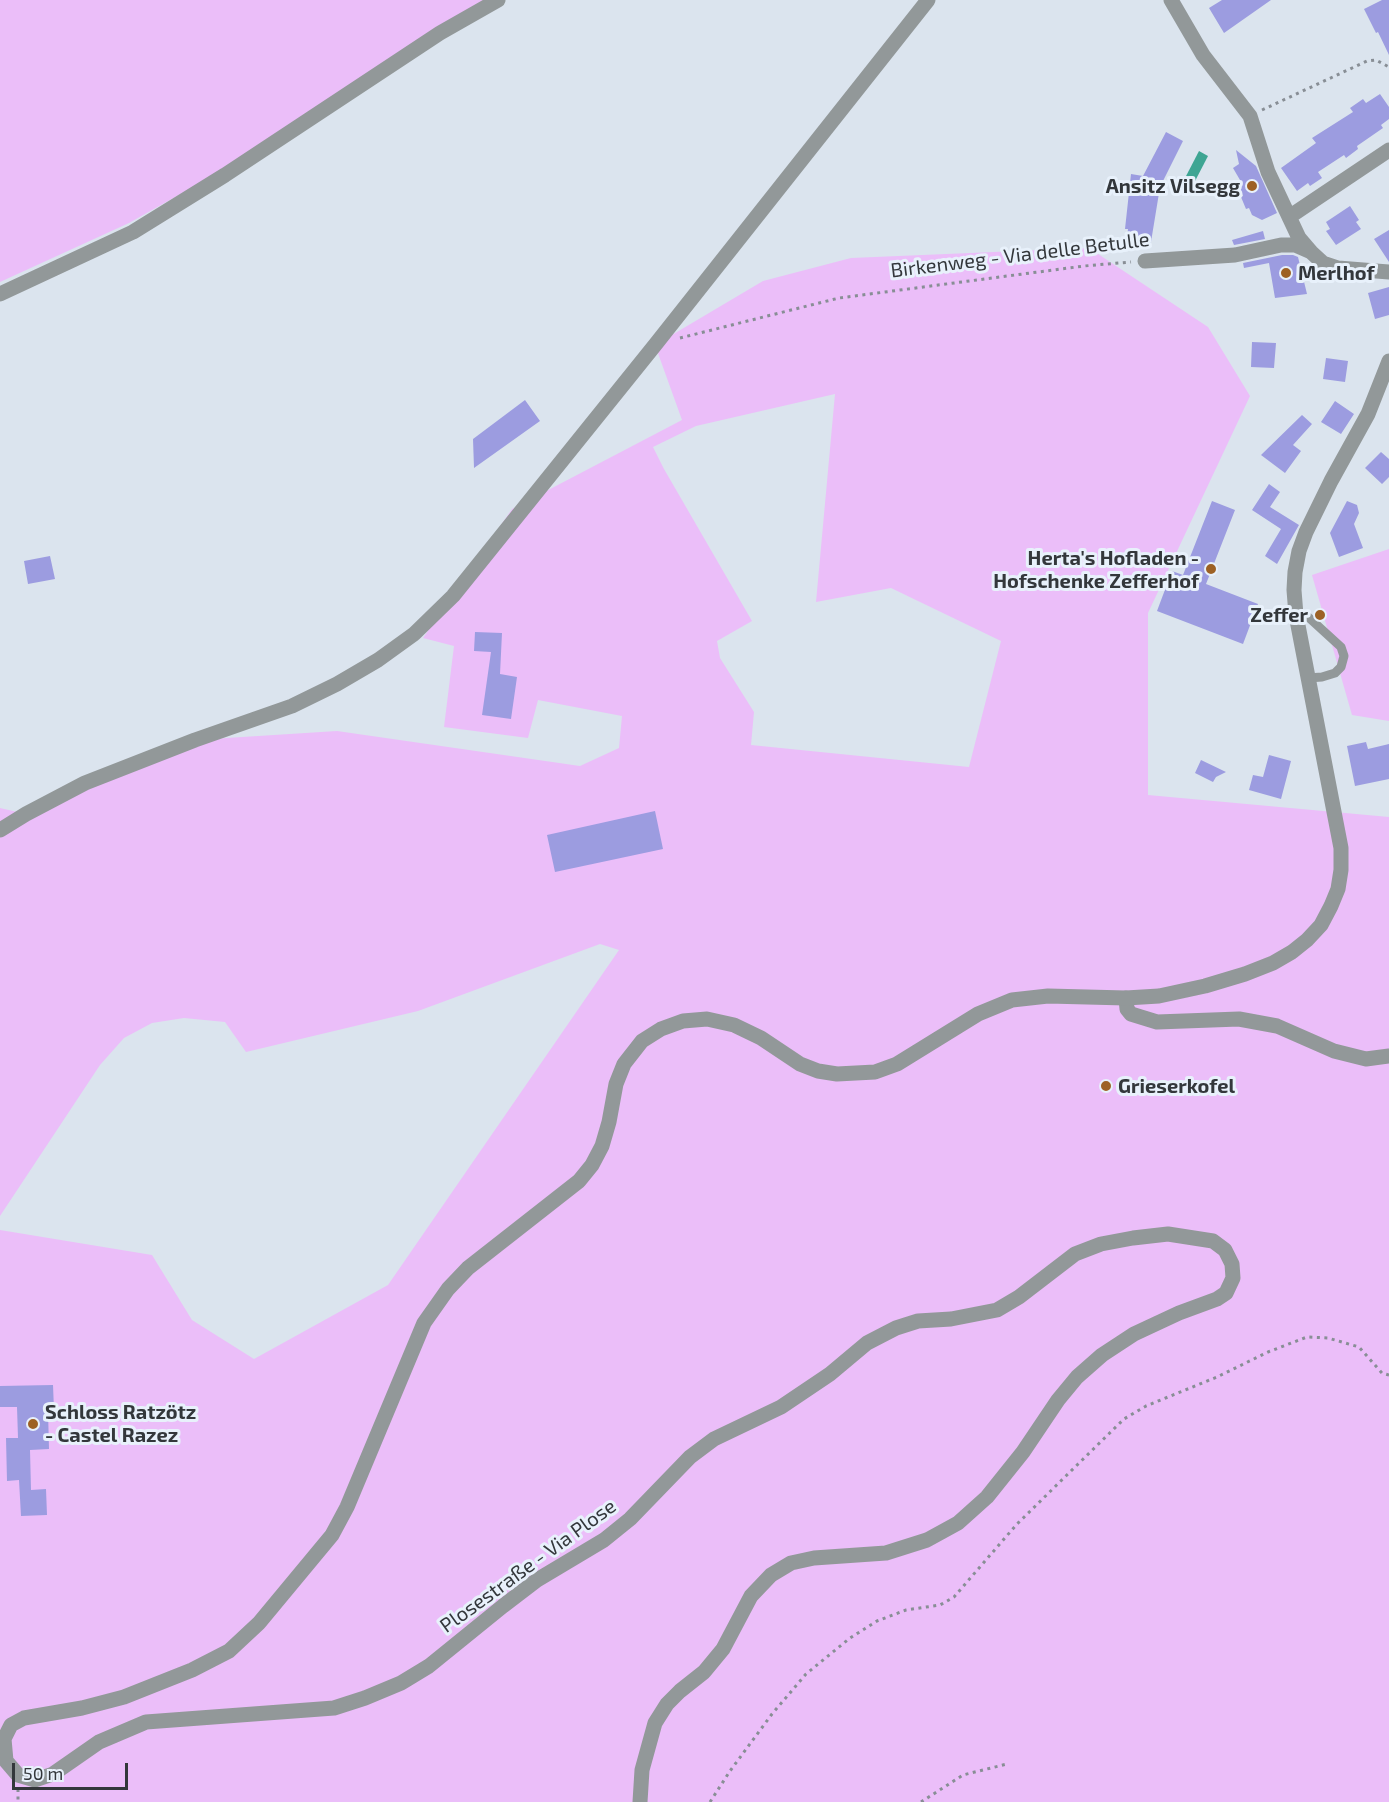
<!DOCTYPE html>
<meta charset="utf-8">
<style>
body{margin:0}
#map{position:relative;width:1389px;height:1802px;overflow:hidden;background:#dbe4ee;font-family:"Exo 2",sans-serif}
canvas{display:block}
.scale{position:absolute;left:12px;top:1763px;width:116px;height:27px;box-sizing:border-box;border:3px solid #33373b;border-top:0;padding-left:8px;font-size:18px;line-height:21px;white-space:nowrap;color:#33373b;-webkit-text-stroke:4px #e8f1fb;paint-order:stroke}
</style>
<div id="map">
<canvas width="1389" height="1802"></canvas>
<div class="scale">50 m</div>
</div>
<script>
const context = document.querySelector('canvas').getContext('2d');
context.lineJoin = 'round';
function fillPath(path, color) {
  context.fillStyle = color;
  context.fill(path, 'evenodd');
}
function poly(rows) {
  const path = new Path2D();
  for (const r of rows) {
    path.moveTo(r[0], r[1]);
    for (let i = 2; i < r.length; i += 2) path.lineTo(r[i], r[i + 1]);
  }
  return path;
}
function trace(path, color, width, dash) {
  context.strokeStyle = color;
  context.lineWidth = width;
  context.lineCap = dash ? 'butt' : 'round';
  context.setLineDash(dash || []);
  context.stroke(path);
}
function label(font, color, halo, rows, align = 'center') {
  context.font = font + ' "Exo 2",sans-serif';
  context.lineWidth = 6;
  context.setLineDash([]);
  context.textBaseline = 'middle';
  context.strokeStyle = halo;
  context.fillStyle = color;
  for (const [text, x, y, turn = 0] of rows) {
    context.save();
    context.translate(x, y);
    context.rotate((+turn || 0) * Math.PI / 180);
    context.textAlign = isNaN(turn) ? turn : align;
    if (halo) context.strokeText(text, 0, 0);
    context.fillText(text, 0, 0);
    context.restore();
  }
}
fillPath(poly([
 [0,0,488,0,223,170,129,223,0,282],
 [1089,248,1208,327,1250,396,1148,613,1148,795,1389,817,1389,1802,0,1802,0,1230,152,1255,192,1320,254,1359,388,1285,619,950,600,944,418,1011,246,1052,225,1022,184,1018,152,1023,124,1038,100,1065,0,1216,0,808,26,814,195,740,337,731,580,766,619,748,622,716,538,700,528,738,444,727,454,646,423,638,512,509,682,420,655,345,763,281,851,258],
 [835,394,816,602,891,588,1001,641,969,767,751,745,754,712,720,658,717,641,752,621,664,469,653,447,696,426],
 [1389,549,1389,721,1352,715,1312,575]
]), '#ebbef9');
fillPath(poly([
 [1199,151,1208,156,1193,185,1184,180]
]), '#3ea593');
fillPath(poly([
 [1222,0,1271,0,1224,33,1209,8],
 [1382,0,1389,0,1389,55,1378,32,1376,33,1364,9],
 [1380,94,1389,107,1389,119,1381,125,1383,128,1357,146,1358,149,1346,158,1344,155,1318,172,1322,178,1310,186,1308,183,1297,191,1281,168,1316,143,1312,138,1353,112,1350,108,1363,99,1366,103],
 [1166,132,1183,141,1160,187,1150,248,1126,245,1128,229,1125,229,1131,174,1143,176],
 [1236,150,1256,166,1277,213,1262,220,1252,215,1249,208,1246,209,1241,197,1243,196,1237,181,1240,180,1233,168,1239,164],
 [1350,206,1359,220,1356,222,1361,229,1336,245,1326,231,1330,229,1326,222],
 [1389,230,1389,262,1374,239],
 [1263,231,1265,239,1234,245,1232,240],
 [1282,255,1293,255,1298,257,1307,294,1275,298,1269,263,1244,268,1243,263],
 [1389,287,1389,315,1375,319,1368,293],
 [1252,342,1276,343,1274,368,1251,367],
 [1326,358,1348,361,1345,382,1323,379],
 [525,400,540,421,474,468,473,439],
 [1335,401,1354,414,1341,434,1321,422],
 [1302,415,1312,424,1293,445,1301,451,1285,473,1261,455],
 [1381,452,1389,459,1389,477,1382,484,1365,468],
 [1269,484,1280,492,1270,507,1299,525,1277,564,1265,556,1281,529,1252,510],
 [1212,501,1235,510,1206,584,1258,604,1243,644,1157,611,1172,571,1183,575],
 [1347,501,1357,505,1359,513,1354,524,1363,548,1339,557,1330,533],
 [50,556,55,579,28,584,24,561],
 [475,632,502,633,500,674,517,677,511,719,482,715,491,652,474,651],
 [1366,742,1368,749,1389,744,1389,779,1355,786,1347,746],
 [1269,755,1291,761,1281,799,1249,790,1253,775,1263,777],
 [1201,760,1226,772,1216,777,1213,782,1195,773],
 [655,811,663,849,555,872,547,835],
 [53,1385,54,1410,48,1410,49,1449,30,1450,31,1490,46,1489,47,1515,21,1516,19,1480,7,1481,6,1438,18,1438,17,1407,0,1407,0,1386]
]), '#9c9ce0');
trace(poly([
 [1262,110,1367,61,1376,60,1389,67],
 [680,338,839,298,1084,266,1131,262],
 [18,1789,18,1802],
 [710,1802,730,1771,772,1714,806,1674,850,1638,877,1621,906,1610,940,1605,954,1597,1017,1524,1124,1419,1146,1406,1217,1377,1268,1352,1307,1337,1328,1338,1359,1347,1382,1373,1389,1375],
 [921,1802,963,1775,1007,1764]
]), '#888e95', 3, [3, 4.5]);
trace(poly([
 [1296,615,1306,615,1341,647,1344,656,1341,667,1335,673,1322,677,1308,678]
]), '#929899', 9);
trace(poly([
 [1171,0,1203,55,1250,116,1268,172,1299,238,1311,252],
 [1289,217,1389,150],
 [1145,261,1235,255,1281,245,1295,245,1311,252,1323,263,1338,268,1389,272],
 [0,294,133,232,225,175,440,33,498,0],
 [1126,998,1127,1009,1131,1014,1157,1022,1239,1019,1277,1026,1334,1051,1366,1059,1389,1056]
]), '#929899', 15);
trace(poly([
 [0,830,26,814,85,783,195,740,292,706,337,684,378,660,414,634,453,596,655,345,928,0],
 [640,1802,642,1770,655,1723,667,1704,680,1691,704,1672,723,1649,751,1596,771,1575,791,1563,814,1558,886,1553,927,1540,958,1523,987,1497,1023,1452,1058,1400,1077,1377,1102,1355,1134,1334,1179,1313,1217,1299,1226,1293,1233,1278,1232,1264,1225,1250,1213,1241,1168,1234,1133,1238,1101,1244,1075,1254,1019,1297,997,1310,951,1319,918,1321,896,1328,867,1343,830,1374,781,1407,714,1439,690,1457,630,1519,604,1540,537,1580,503,1606,429,1666,401,1683,365,1698,334,1708,146,1722,99,1742,53,1774,35,1780,18,1775,6,1761,4,1739,11,1725,24,1718,82,1708,124,1697,192,1670,229,1651,259,1623,332,1535,347,1507,424,1323,448,1289,468,1268,579,1181,592,1165,602,1146,609,1122,616,1084,624,1064,642,1041,661,1029,683,1021,707,1019,734,1025,761,1038,800,1064,818,1071,837,1074,875,1072,897,1064,978,1014,1012,1000,1048,996,1126,998,1159,996,1205,986,1245,974,1273,963,1292,952,1307,940,1321,925,1331,906,1338,889,1341,870,1341,848,1296,615,1294,590,1295,572,1299,551,1306,532,1331,481,1368,414,1389,361]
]), '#929899', 15);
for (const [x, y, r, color] of [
 [1252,186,6,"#9d6124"],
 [1286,273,6,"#9d6124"],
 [1211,569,6,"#9d6124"],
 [1320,615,6,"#9d6124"],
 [1106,1086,6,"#9d6124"],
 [33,1424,6,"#9d6124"]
]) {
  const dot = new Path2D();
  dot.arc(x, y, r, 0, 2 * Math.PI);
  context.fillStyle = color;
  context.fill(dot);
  trace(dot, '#e8f1fb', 2);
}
label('bold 20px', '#33373b', '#e8f1fb', [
 ["Ansitz Vilsegg",1240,186],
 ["Merlhof",1298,273,"left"],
 ["Herta's Hofladen -",1199,558],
 ["Hofschenke Zefferhof",1199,581],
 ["Zeffer",1308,615],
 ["Grieserkofel",1118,1086,"left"],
 ["Schloss Ratzötz",45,1412,"left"],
 ["- Castel Razez",45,1435,"left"]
], 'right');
label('20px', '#33373b', '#e8f1fb', [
 ["Birkenweg - Via delle Betulle",1020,255,-7],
 ["Plosestraße - Via Plose",528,1566,-36]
]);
</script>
